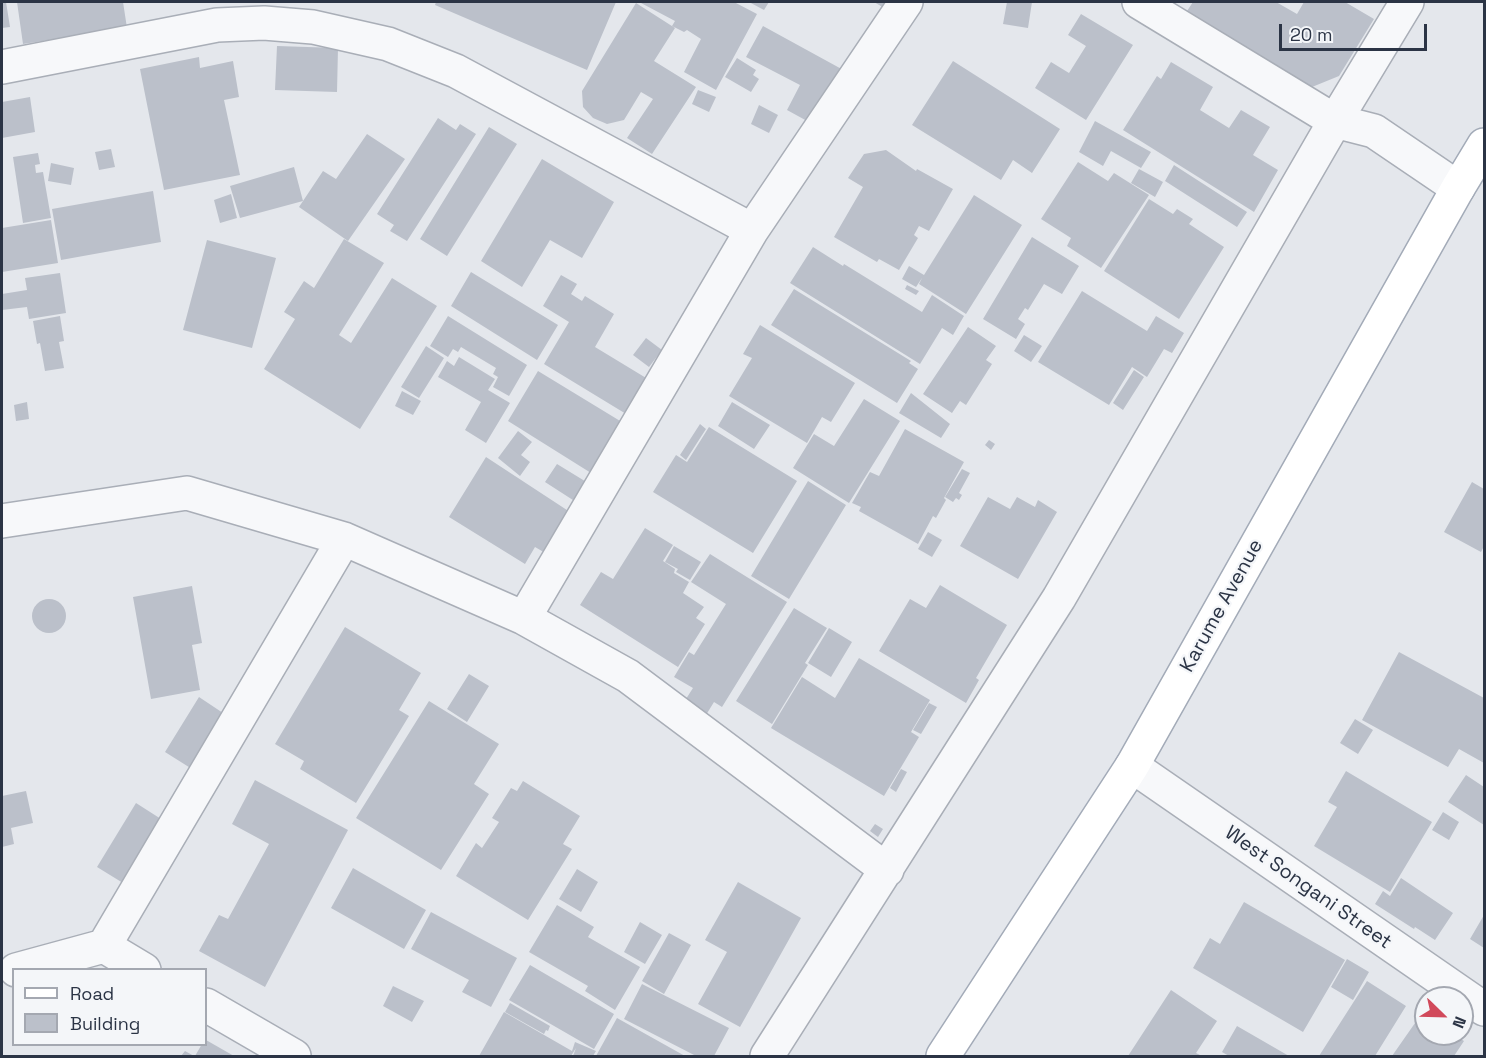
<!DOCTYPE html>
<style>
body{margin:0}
#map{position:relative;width:1486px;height:1058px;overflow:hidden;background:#e4e7ec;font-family:"Space Grotesk",sans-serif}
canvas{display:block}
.frame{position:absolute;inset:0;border:3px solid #2b3445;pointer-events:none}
.legend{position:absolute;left:12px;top:968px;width:195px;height:78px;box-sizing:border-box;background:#f4f6f9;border:2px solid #a4a8b1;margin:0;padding:8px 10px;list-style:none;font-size:18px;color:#2b3445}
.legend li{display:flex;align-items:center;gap:12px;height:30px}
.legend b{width:30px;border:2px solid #a4a8b1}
.north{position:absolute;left:1414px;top:986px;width:60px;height:60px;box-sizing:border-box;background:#f4f6f9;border:2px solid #a4a8b1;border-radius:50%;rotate:113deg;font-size:16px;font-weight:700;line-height:24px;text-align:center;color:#2b3445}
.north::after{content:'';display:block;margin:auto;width:21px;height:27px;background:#d1495b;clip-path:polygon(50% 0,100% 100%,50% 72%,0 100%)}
.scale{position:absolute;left:1279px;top:24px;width:148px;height:27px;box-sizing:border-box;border:3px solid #2b3445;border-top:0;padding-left:8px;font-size:18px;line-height:21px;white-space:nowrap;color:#2b3445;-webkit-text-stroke:4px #f4f6f9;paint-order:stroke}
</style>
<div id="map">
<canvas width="1486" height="1058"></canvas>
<div class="frame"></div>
<ul class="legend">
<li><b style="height:8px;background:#fff"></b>Road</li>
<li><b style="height:16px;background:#bbc0ca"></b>Building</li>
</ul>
<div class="north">N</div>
<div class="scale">20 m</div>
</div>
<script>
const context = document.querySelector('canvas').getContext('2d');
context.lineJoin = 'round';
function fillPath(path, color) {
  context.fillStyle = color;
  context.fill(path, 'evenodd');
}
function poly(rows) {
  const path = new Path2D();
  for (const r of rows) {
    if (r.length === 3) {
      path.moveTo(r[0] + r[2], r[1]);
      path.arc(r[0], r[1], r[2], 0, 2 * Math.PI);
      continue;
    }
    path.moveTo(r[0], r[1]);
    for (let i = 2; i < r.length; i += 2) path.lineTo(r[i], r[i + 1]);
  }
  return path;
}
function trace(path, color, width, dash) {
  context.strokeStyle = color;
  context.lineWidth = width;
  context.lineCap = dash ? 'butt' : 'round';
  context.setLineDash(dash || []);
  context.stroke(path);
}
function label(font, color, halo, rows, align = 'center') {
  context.font = font + ' "Space Grotesk",sans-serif';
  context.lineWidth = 4.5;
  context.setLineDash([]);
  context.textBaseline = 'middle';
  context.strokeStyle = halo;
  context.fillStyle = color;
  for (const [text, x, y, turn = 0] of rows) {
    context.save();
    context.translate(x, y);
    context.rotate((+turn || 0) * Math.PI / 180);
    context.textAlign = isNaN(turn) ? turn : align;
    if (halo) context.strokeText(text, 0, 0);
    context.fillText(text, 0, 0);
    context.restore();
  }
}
fillPath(poly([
 [2,2,6,2,10,27,2,28],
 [17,2,123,2,127,28,23,44],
 [436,2,616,2,587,70,435,5],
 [642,2,734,2,757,14,716,90,684,72,701,39,687,30,684,32,672,26,675,21,641,3],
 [749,2,769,2,764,10],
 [874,2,897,2,891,12],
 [1007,2,1032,2,1028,28,1003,24],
 [1193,2,1276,2,1297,14,1304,2,1345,2,1374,19,1339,76,1312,87,1187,11],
 [636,3,675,28,654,61,696,87,652,154,627,138,653,99,641,92,624,120,607,124,593,118,583,107,582,91],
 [1081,14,1133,45,1086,120,1035,88,1051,62,1069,73,1086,46,1068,35],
 [763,26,847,72,818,127,787,110,800,85,746,57],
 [277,46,338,48,337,92,275,90],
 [199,57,200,68,233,61,239,97,224,100,240,175,164,190,140,69],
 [737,58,756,70,753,75,759,79,751,92,725,77],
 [953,61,1060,129,1032,173,1013,160,1001,180,912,125],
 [1171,62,1213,87,1200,110,1229,128,1241,110,1270,127,1253,155,1278,170,1254,212,1123,130,1157,76,1161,79],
 [698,90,716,97,709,112,692,104],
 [30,97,35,132,2,138,2,102],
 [759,105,778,115,769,133,751,124],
 [438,118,456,130,460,124,476,134,407,241,390,231,394,225,377,214],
 [1095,121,1151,152,1141,168,1111,151,1103,166,1079,152],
 [489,127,517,144,447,256,420,239],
 [367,134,405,159,348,241,299,207,323,171,336,179],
 [111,149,115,167,99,170,95,152],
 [886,150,916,171,917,169,953,189,929,231,919,226,914,235,918,238,899,270,879,259,877,262,834,237,863,187,848,178,864,154],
 [38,153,40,164,35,165,36,173,43,172,51,218,23,223,13,157],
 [542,159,614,202,582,258,550,240,522,287,481,261],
 [1078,162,1108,181,1114,173,1149,195,1101,268,1067,246,1071,238,1041,219],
 [51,163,74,168,71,185,48,181],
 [1174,165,1247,212,1237,227,1165,181],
 [294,167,303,201,240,218,230,186],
 [1139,169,1163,182,1155,197,1131,183],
 [153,191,161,242,61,260,52,209],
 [231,194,237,218,220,223,214,200],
 [974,195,1022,225,966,314,919,284,922,278,916,287,902,279,909,266,924,275],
 [1149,199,1173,214,1177,209,1193,219,1189,224,1224,247,1179,319,1104,271],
 [51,220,58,263,2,272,2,228],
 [1032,237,1079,266,1062,294,1044,284,1028,310,1025,308,1018,319,1025,324,1016,339,983,319],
 [344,239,384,263,339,335,351,343,392,278,437,306,360,429,264,369,295,319,284,312,304,281,314,288],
 [207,240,276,258,252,348,183,330],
 [813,247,843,266,844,264,922,312,932,295,964,316,953,335,942,328,920,364,790,283],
 [471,272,558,325,537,360,451,306],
 [60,273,66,313,29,319,27,307,2,310,2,294,27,290,25,278],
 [561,275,577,284,571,294,582,301,585,296,614,314,595,347,656,384,636,420,544,364,569,322,543,306],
 [907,285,919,291,916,295,905,289],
 [794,289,911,361,909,363,918,369,897,403,771,325],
 [1082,291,1147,331,1156,316,1184,333,1172,353,1164,349,1147,377,1132,367,1109,405,1038,362],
 [60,316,64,341,59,342,64,368,45,371,40,343,37,344,33,321],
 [448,316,527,365,509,396,493,387,498,377,493,374,496,368,461,347,458,352,453,349,448,357,430,346],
 [760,325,855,383,831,422,822,417,807,443,729,396,752,358,743,354],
 [968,327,996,346,986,360,992,364,966,405,960,401,952,413,923,394],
 [1024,335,1042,346,1031,362,1014,351],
 [646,338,662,350,649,367,633,355],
 [426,346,444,358,419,398,401,387],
 [459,357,495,379,488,390,510,403,486,443,465,430,481,402,438,377,447,361,454,366],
 [1134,370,1144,377,1123,410,1113,403],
 [538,371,630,427,599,478,508,421],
 [402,391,421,401,413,415,395,406],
 [911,393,950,424,941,438,899,413],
 [864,399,900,421,849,503,793,468,814,434,834,446],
 [27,402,29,419,16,421,14,405],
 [732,402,770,425,754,449,718,426],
 [700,424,706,429,686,460,680,455],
 [709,427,797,481,753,553,653,492,676,455,687,462],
 [905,429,964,462,944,498,946,500,936,518,933,516,918,544,859,511,861,507,852,503,870,472,879,476],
 [518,431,532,442,521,455,530,462,520,476,498,458],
 [989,440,995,444,991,450,985,445],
 [486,457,573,514,547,554,535,547,525,564,449,517],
 [557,464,588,483,576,502,545,482],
 [962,469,970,473,959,493,962,495,959,500,956,498,953,502,945,497],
 [808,481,846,505,789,599,751,576],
 [1472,482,1484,489,1484,546,1481,552,1444,532],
 [988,497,1010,509,1017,497,1035,507,1038,500,1057,512,1018,579,960,546],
 [645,528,673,545,663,561,675,569,674,573,689,582,683,593,704,607,696,618,705,624,678,667,580,605,601,572,613,579],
 [928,532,942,540,932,557,918,549],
 [674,546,701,562,690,580,676,572,678,569,665,562],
 [710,554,787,602,722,707,714,702,706,715,684,702,693,688,674,677,689,652,694,655,726,604,691,582],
 [940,585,1007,625,976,678,979,680,966,703,879,651,910,599,926,608],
 [192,586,202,643,192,645,200,690,151,699,133,597],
 [49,616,17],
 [794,608,827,628,805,663,808,665,772,724,736,701],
 [345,627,421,673,399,710,409,716,356,803,300,769,304,761,275,744],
 [829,628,852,642,831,677,808,663],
 [1399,652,1484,698,1484,763,1459,749,1448,767,1362,720],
 [859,658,930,700,911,732,919,737,884,796,771,728,802,677,835,698],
 [469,674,489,686,467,722,447,709],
 [199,697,226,715,192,769,165,752],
 [429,701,499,744,474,784,489,794,441,870,356,818],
 [929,703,937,707,921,734,913,730],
 [1355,719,1373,730,1358,754,1340,743],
 [901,769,907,772,896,792,890,788],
 [1346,771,1432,822,1390,892,1314,846,1337,807,1328,802],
 [1466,775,1484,787,1484,825,1448,802],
 [255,780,348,830,265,987,199,951,219,915,228,919,269,844,232,824],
 [523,781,580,816,563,844,572,849,528,920,456,876,476,843,482,848,499,822,492,818,511,788,517,791],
 [26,791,33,823,11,828,14,844,2,847,2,796],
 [136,803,161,819,123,883,97,867],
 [1443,812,1459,822,1449,840,1432,830],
 [875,824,883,829,878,837,870,831],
 [353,868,426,910,404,949,331,908],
 [577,869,598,882,581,912,559,899],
 [1401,878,1453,913,1435,940,1415,927,1414,929,1375,904,1383,891,1390,896],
 [738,882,801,918,740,1027,698,1004,727,952,705,940],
 [1244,902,1345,960,1303,1032,1193,968,1210,938,1220,944],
 [557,905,594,927,588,937,640,967,615,1010,585,991,588,986,529,952],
 [431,912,517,958,491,1007,462,992,469,980,411,949],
 [1484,915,1484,948,1470,939],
 [640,922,662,935,645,964,624,952],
 [669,933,691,945,664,994,642,981],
 [1347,959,1369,972,1353,1000,1331,987],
 [530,965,614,1014,594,1049,509,1000],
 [1367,981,1406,1006,1375,1056,1319,1056],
 [642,984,729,1028,714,1056,696,1056,624,1019],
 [393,986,424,1001,412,1022,383,1006],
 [1171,990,1217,1021,1196,1053,1202,1056,1128,1056],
 [510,1003,550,1026,548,1031,546,1030,544,1034,505,1012],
 [504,1012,572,1051,575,1042,596,1051,593,1056,573,1056,576,1048,571,1056,479,1056],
 [1422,1013,1426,1016,1426,1034,1453,1034,1464,1041,1454,1056,1392,1056],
 [617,1018,685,1056,596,1056],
 [1237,1026,1289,1056,1229,1056,1222,1052],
 [206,1040,234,1056,195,1056,202,1044,206,1044],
 [185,1051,194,1056,181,1056]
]), '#bbc0ca');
const minor = poly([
 [1139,2,1335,121,1374,131,1458,188],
 [2,67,217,25,264,23,313,27,388,44,456,71,752,230],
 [2,521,187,493,344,539,524,618,628,676,887,870],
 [524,618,752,230,906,2],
 [1132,766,1484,1009],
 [104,946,144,970],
 [16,970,104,946,344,539],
 [206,1005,294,1056],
 [767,1056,1059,598,1335,121,1407,2]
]);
const major = poly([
 [943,1056,1132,766,1458,188,1484,145]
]);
trace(minor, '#a9aeb7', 36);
trace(major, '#a3abb8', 36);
trace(minor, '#f7f8fa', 33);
trace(major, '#fff', 33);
label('20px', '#2b3445', '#f4f6f9', [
 ["Karume Avenue",1222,606,-61],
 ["West Songani Street",1308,888,35]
]);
</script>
